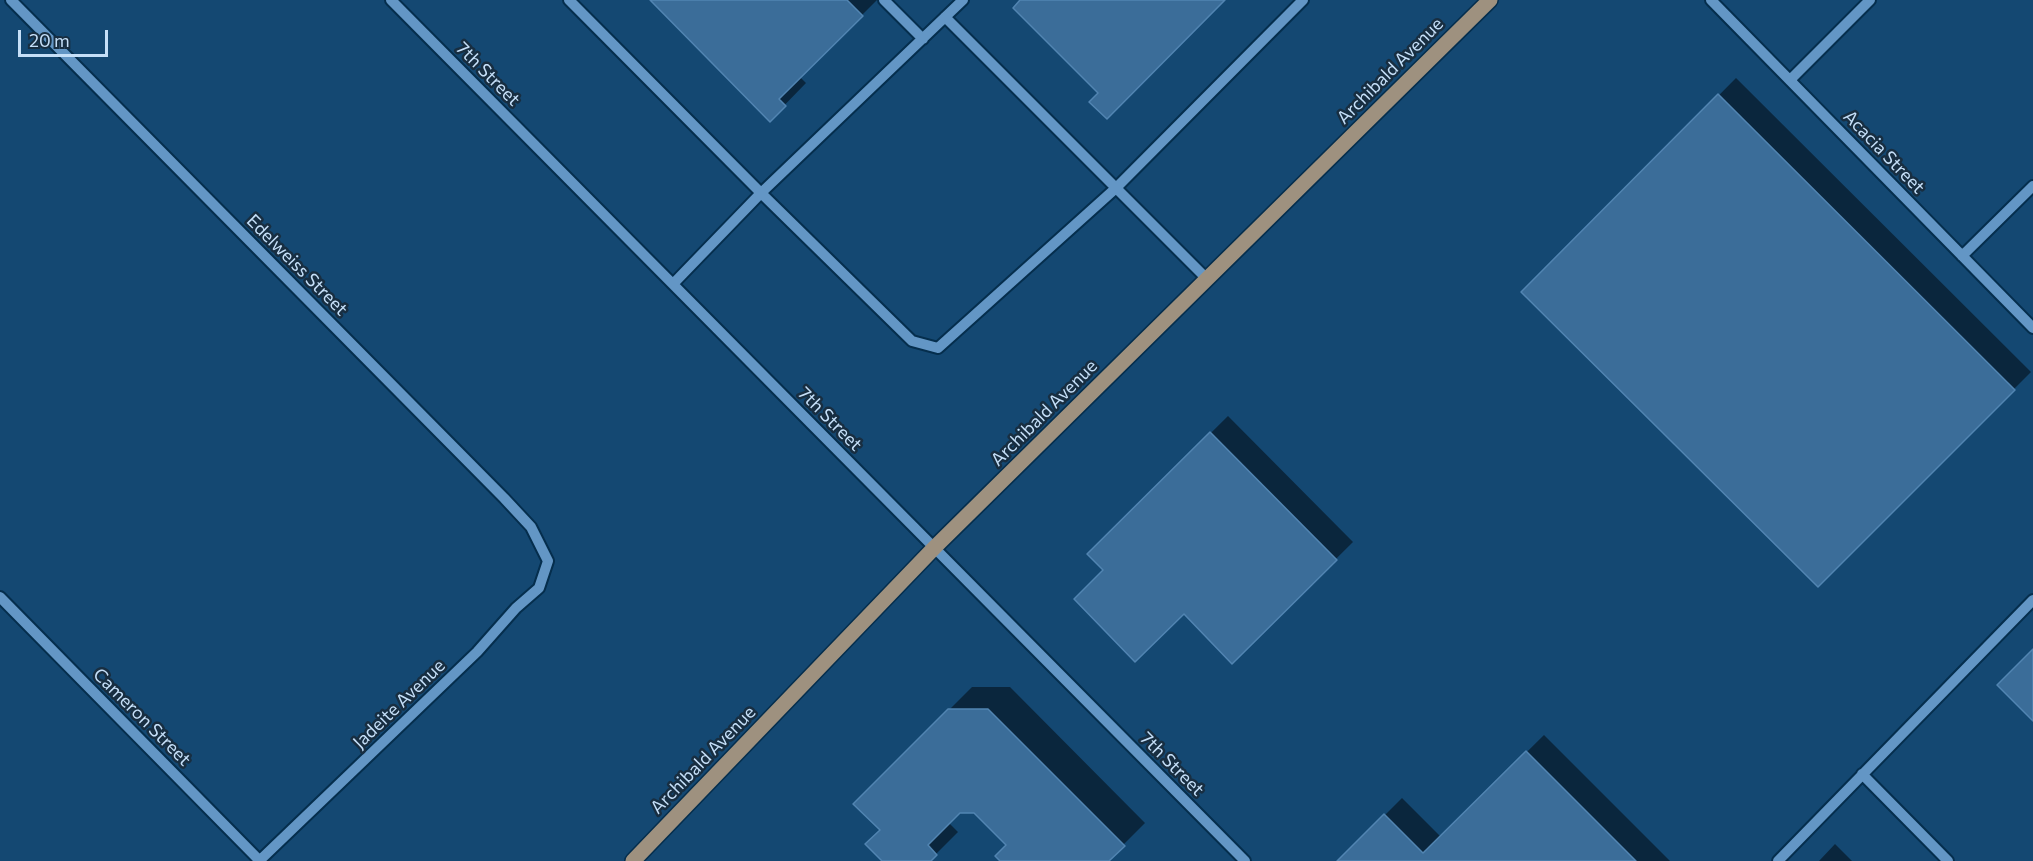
<!DOCTYPE html>
<style>
body{margin:0}
#map{position:relative;width:2033px;height:861px;overflow:hidden;background:#144872;font-family:Commissioner,sans-serif}
canvas{display:block}
.scale{position:absolute;left:18px;top:30px;width:90px;height:27px;box-sizing:border-box;border:3px solid #c5dff8;border-top:0;padding-left:8px;font-size:18px;line-height:21px;white-space:nowrap;color:#c5dff8;-webkit-text-stroke:4px #182e41;paint-order:stroke}
</style>
<div id="map">
<canvas width="2033" height="861"></canvas>
<div class="scale">20 m</div>
</div>
<script>
const context = document.querySelector('canvas').getContext('2d');
context.lineJoin = 'round';
function fillPath(path, color) {
  context.fillStyle = color;
  context.fill(path, 'evenodd');
}
function poly(rows) {
  const path = new Path2D();
  for (const r of rows) {
    path.moveTo(r[0], r[1]);
    for (let i = 2; i < r.length; i += 2) path.lineTo(r[i], r[i + 1]);
  }
  return path;
}
function trace(path, color, width, dash) {
  context.strokeStyle = color;
  context.lineWidth = width;
  context.lineCap = dash ? 'butt' : 'round';
  context.setLineDash(dash || []);
  context.stroke(path);
}
function label(font, color, halo, rows, align = 'center') {
  context.font = font + ' Commissioner,sans-serif';
  context.lineWidth = 5;
  context.setLineDash([]);
  context.textBaseline = 'middle';
  context.strokeStyle = halo;
  context.fillStyle = color;
  for (const [text, x, y, turn = 0] of rows) {
    context.save();
    context.translate(x, y);
    context.rotate((+turn || 0) * Math.PI / 180);
    context.textAlign = isNaN(turn) ? turn : align;
    if (halo) context.strokeText(text, 0, 0);
    context.fillText(text, 0, 0);
    context.restore();
  }
}
fillPath(poly([
 [652,0,877,0,800,77,806,83,770,120],
 [1736,78,2031,372,1818,585,1524,292],
 [1228,416,1353,542,1232,662,1184,612,1105,570,1089,554],
 [972,687,1010,687,1145,823,1107,861,1002,861,1008,845,975,812,960,811,948,822,958,832,929,861,884,861,882,830,855,804],
 [1544,735,1670,861,1339,861,1402,798,1441,837],
 [1835,844,1852,861,1819,861]
]), '#0007');
const building = poly([
 [650,0,847,0,863,16,779,99,786,106,770,122,650,0],
 [1020,0,1225,0,1107,119,1089,102,1098,93,1013,8,1020,0],
 [1718,94,2015,390,1818,587,1521,292,1718,94],
 [1210,432,1337,560,1232,664,1184,614,1135,662,1074,599,1103,570,1087,554,1210,432],
 [2033,649,2033,721,1997,685,2033,649],
 [948,709,988,709,1125,846,1109,861,1000,861,995,856,1006,845,974,813,960,813,928,845,937,855,931,861,882,861,865,844,880,830,853,804,948,709],
 [1526,751,1636,861,1337,861,1384,814,1423,853,1526,751]
]);
fillPath(building, '#3b6d99');
trace(building, '#5285b2', 1.5);
const minor = poly([
 [11,0,504,498,531,527,548,561,539,588,516,608,477,652,259,861],
 [391,0,1245,861],
 [569,0,761,193,912,341,938,348,1116,188,1303,0],
 [884,0,923,39],
 [1711,0,2033,328],
 [945,17,1207,279],
 [1790,80,1870,0],
 [1962,256,2033,186],
 [673,284,761,193,963,0],
 [0,597,260,861],
 [1862,774,1948,861],
 [1778,861,2033,600]
]);
const major = poly([
 [633,861,935,547,1490,0]
]);
trace(minor, '#052e4d', 14);
trace(major, '#052e4d', 18);
trace(minor, '#6396c5', 10);
trace(major, '#9e917f', 15);
label('18px', '#c5dff8', '#182e41', [
 ["Archibald Avenue",1390,71,-45],
 ["7th Street",488,74,45],
 ["Acacia Street",1884,152,46],
 ["Edelweiss Street",297,265,45],
 ["Archibald Avenue",1044,413,-45],
 ["7th Street",830,419,45],
 ["Jadeite Avenue",399,704,-44],
 ["Cameron Street",142,717,45],
 ["Archibald Avenue",703,760,-46],
 ["7th Street",1172,764,45]
]);
</script>
